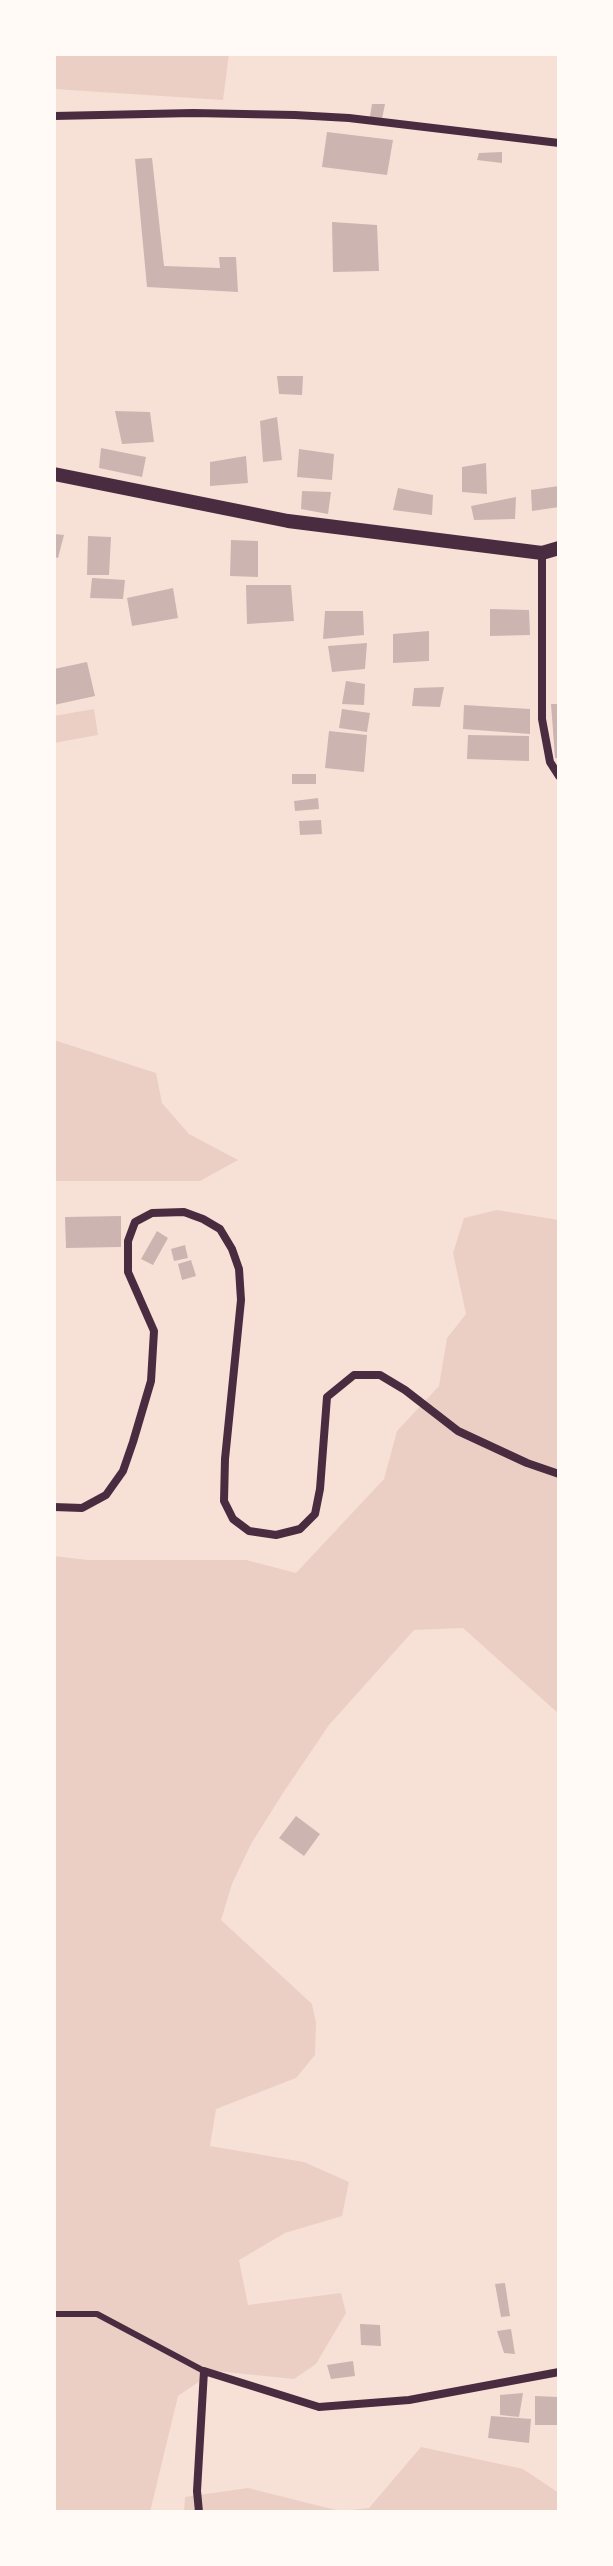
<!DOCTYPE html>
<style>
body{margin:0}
#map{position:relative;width:613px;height:2566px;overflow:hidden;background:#f7e1d7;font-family:"Nunito Sans",sans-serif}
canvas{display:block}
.frame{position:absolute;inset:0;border:56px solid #fffaf5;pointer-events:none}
</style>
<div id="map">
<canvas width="613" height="2566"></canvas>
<div class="frame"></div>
</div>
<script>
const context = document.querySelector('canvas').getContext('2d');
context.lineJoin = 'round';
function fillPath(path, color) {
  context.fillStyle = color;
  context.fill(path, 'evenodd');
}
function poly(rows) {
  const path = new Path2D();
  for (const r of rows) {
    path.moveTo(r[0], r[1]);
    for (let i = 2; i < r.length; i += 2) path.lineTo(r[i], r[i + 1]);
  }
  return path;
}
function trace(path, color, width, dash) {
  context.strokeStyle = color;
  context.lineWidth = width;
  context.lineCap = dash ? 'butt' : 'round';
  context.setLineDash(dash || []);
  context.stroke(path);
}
fillPath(poly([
 [54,54,229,54,223,100,54,89],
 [94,709,98,735,54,743,54,716],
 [54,1040,156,1073,162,1103,189,1134,238,1160,200,1181,54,1181],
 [497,1210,559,1220,559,1714,463,1628,414,1630,329,1725,283,1793,251,1844,232,1884,221,1920,312,2004,316,2023,315,2055,296,2078,216,2109,210,2146,304,2162,349,2182,342,2216,285,2233,239,2260,248,2305,341,2293,346,2313,316,2364,294,2379,215,2371,178,2396,150,2512,54,2512,54,1556,88,1560,246,1560,296,1573,384,1479,397,1431,439,1386,447,1338,466,1314,453,1253,464,1218],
 [421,2447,523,2469,559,2493,559,2512,184,2512,185,2497,248,2488,340,2511,369,2508]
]), '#ebcfc5');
fillPath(poly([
 [372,104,385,104,381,124,369,122],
 [327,132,393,140,387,175,322,167],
 [502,152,502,163,477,160,479,153],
 [152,158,164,266,220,268,219,257,236,257,238,292,147,287,135,159],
 [332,222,377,225,379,271,333,272],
 [277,376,303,376,302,395,279,394],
 [115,411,150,412,154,442,122,444],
 [277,417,282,460,263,462,260,421],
 [101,448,146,457,142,477,99,468],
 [299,449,334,454,332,480,297,477],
 [246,456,248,483,210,486,210,462],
 [486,463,487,494,462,492,462,467],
 [559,486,559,507,532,511,531,490],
 [398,488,433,495,432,515,393,510],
 [302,491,331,492,328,514,301,509],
 [516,497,515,519,474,520,471,506],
 [54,534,64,535,58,558,54,557],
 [88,536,111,537,109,575,87,575],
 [231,540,258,541,258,577,230,576],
 [92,578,125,580,123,599,90,598],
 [246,585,291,585,294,621,247,624],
 [173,588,178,618,132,626,127,598],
 [490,609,529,610,530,635,490,636],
 [325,611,363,611,364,635,323,639],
 [429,631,429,661,393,663,393,634],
 [367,643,365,669,332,672,328,646],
 [87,662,95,696,54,705,54,669],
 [346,681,365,684,364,705,342,704],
 [444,687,440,707,412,706,414,688],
 [551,704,559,704,559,758,555,758],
 [464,705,530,709,530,734,463,729],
 [342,709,370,713,367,732,339,728],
 [329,731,367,735,364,772,325,768],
 [468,735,529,736,529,761,467,759],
 [292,774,316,774,316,784,292,784],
 [318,798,319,809,295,811,294,801],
 [321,820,322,834,300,835,299,821],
 [121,1216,121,1247,66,1248,65,1217],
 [157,1231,168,1238,153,1265,141,1259],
 [185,1245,188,1258,174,1261,171,1249],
 [191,1260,196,1276,182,1280,178,1264],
 [296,1816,320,1834,304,1856,279,1838],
 [505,2283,510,2316,501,2317,495,2284],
 [360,2324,380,2325,381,2346,361,2345],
 [511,2329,515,2354,504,2353,497,2331],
 [353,2361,355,2376,331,2379,327,2365],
 [523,2393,519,2417,500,2415,500,2395],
 [535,2396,559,2397,559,2425,535,2425],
 [491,2416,531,2419,529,2443,488,2438]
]), '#ccb4b1');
trace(poly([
 [54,2314,97,2314,204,2371]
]), '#4a2c40', 6);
trace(poly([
 [54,116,193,113,295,115,349,118,559,143],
 [542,553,542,719,550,762,559,776],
 [54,1507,82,1508,106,1495,123,1471,133,1442,151,1381,154,1331,128,1272,128,1241,135,1222,152,1213,184,1212,203,1219,220,1229,232,1249,239,1269,241,1300,225,1459,224,1501,233,1519,249,1531,276,1535,300,1529,315,1514,320,1489,327,1397,354,1375,380,1375,405,1390,458,1431,527,1463,559,1474],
 [199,2512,197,2491,204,2371,319,2407,409,2400,559,2372]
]), '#4a2c40', 8);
trace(poly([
 [54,474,288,521,542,553,559,548]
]), '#4a2c40', 14);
</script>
